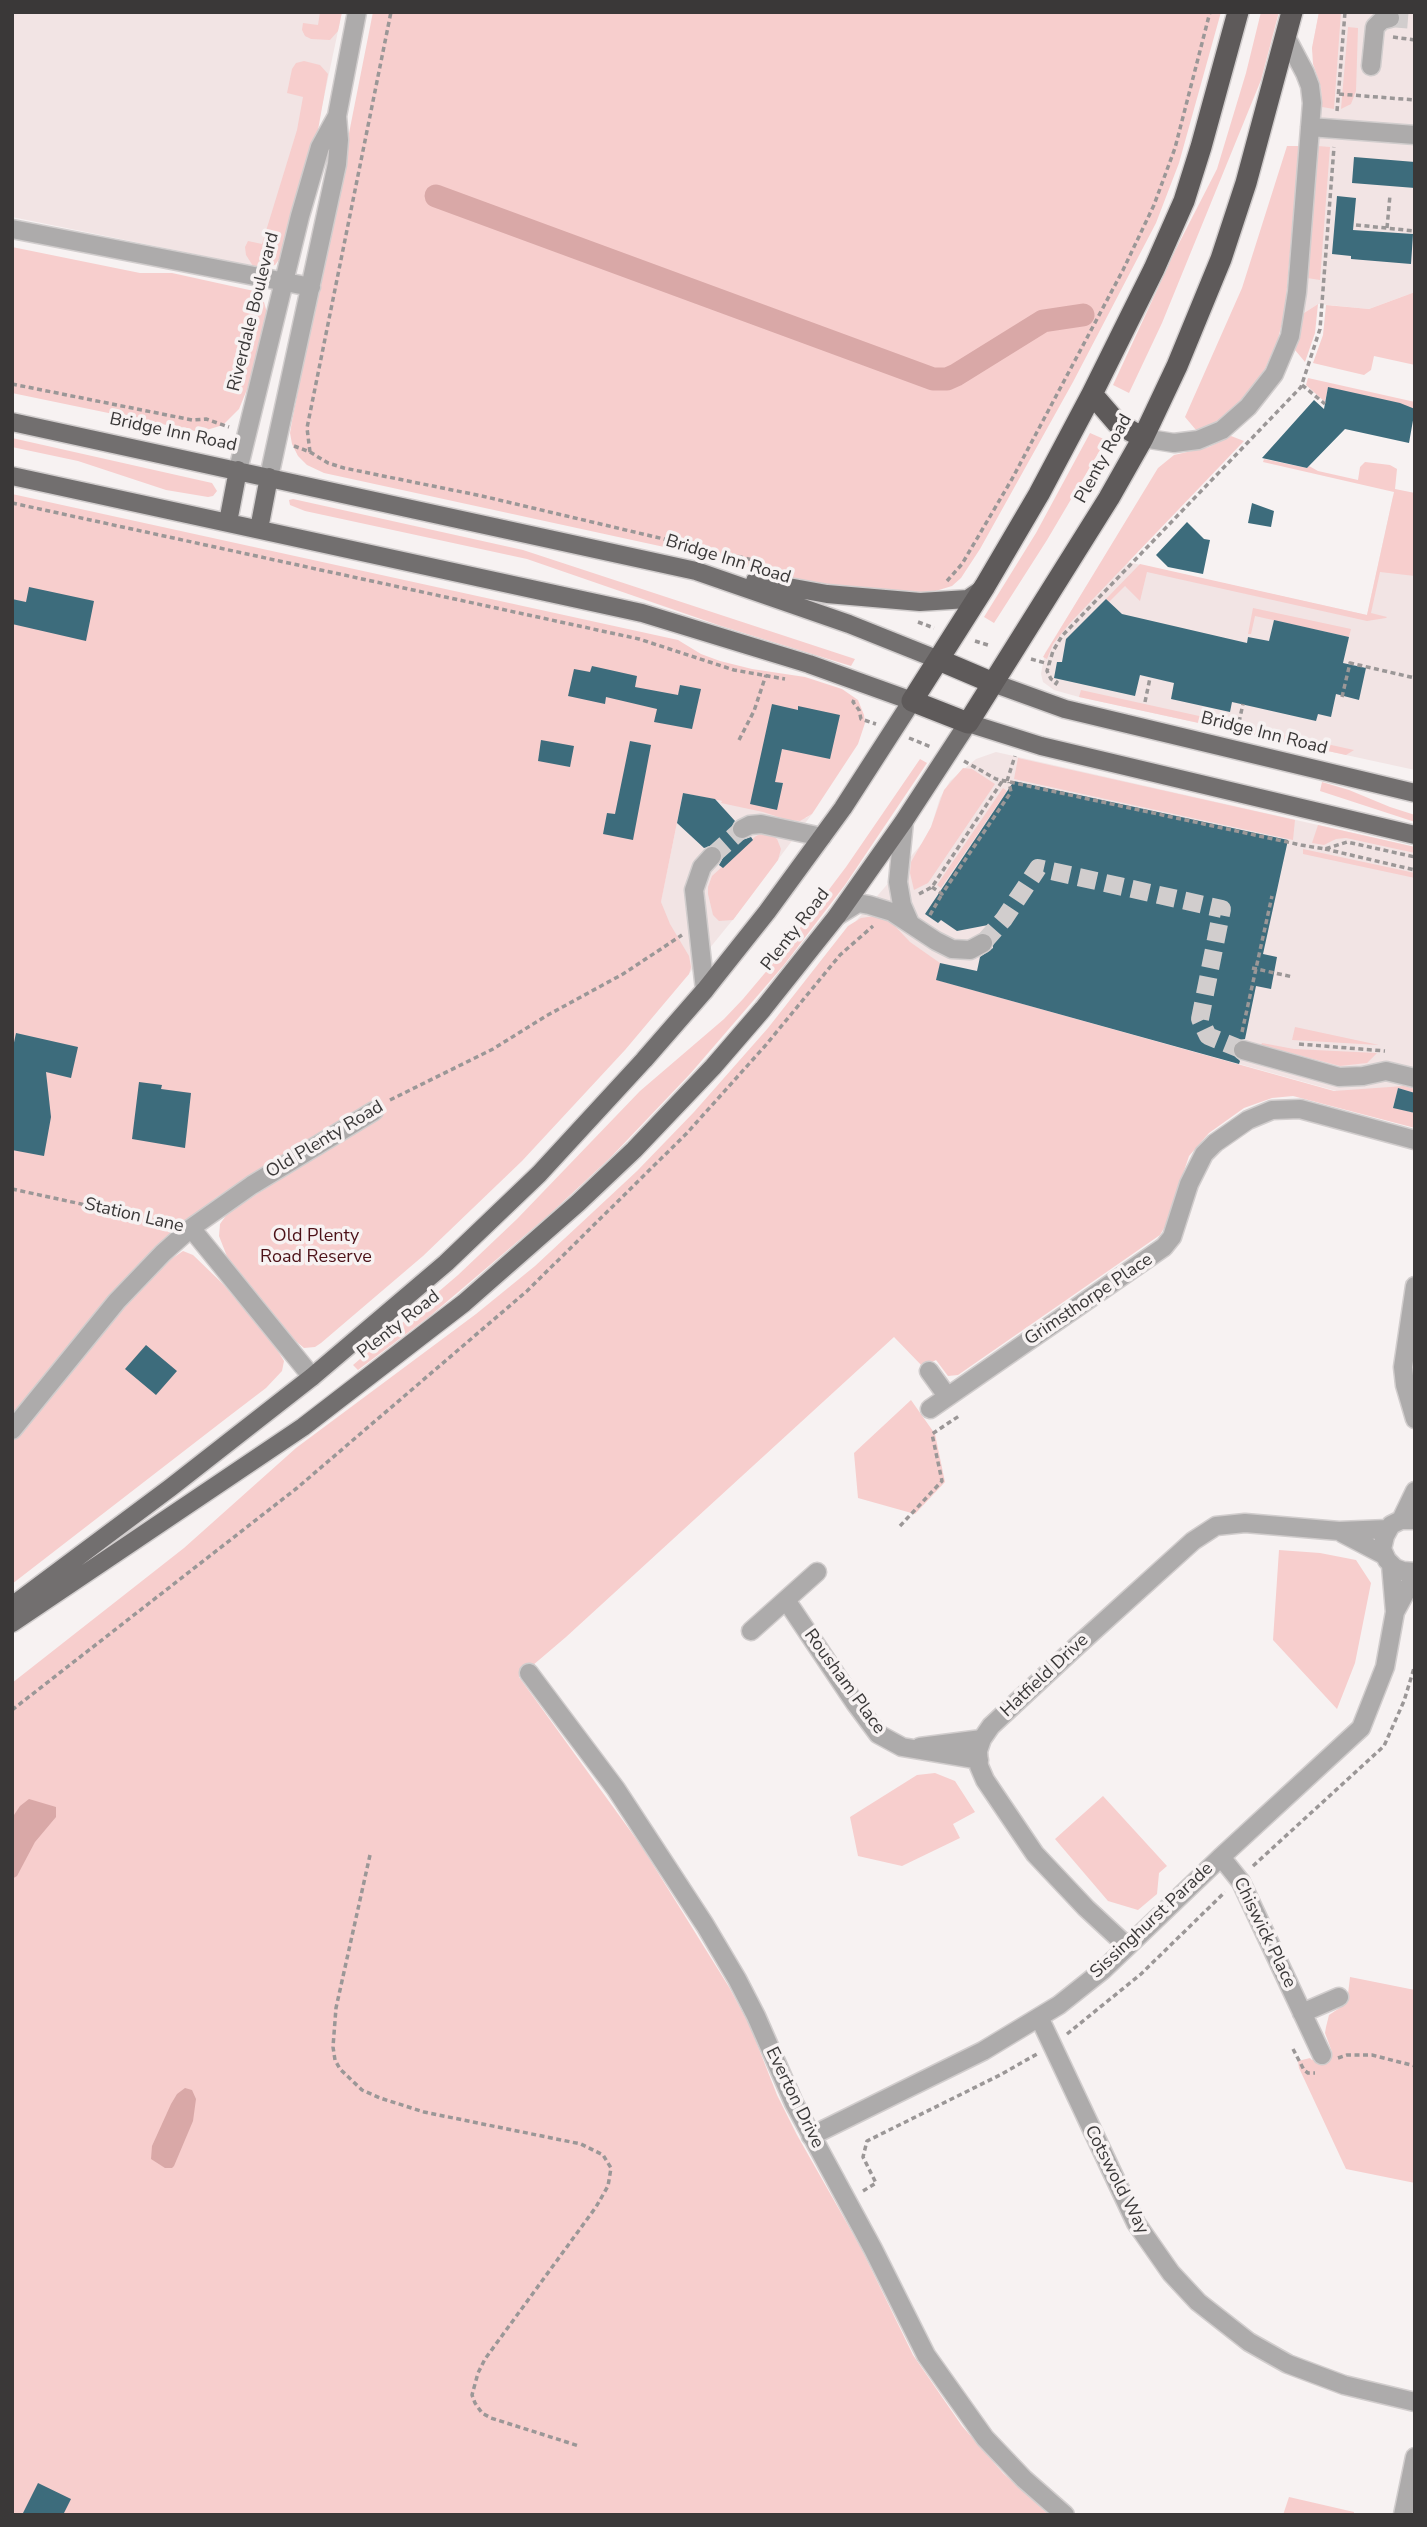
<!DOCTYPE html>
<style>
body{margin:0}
#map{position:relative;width:1427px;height:2527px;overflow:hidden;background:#f7f2f2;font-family:"Nunito Sans",sans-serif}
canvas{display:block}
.frame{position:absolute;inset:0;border:14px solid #3a3838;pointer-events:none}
</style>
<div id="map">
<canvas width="1427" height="2527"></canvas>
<div class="frame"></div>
</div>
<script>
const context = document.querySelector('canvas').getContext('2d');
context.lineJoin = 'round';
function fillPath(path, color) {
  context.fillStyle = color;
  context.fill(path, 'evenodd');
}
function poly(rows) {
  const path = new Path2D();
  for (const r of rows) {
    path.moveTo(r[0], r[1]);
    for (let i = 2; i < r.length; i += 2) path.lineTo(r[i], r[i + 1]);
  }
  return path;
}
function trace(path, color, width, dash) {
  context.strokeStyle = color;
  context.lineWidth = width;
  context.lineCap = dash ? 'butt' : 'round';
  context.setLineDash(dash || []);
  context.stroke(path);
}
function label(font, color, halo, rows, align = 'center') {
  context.font = font + ' "Nunito Sans",sans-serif';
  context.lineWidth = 7;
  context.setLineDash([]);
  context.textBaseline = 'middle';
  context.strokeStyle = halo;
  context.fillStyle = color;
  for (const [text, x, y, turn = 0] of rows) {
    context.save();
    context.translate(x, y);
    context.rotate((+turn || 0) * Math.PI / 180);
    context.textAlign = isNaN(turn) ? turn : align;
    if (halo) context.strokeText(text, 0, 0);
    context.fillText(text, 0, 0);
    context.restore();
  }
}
fillPath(poly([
 [12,12,342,12,312,154,280,258,275,265,266,267,253,266,12,217],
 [1319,12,1415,12,1415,292,1369,309,1318,304,1304,313,1322,102,1312,48],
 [1393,496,1415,501,1415,770,1079,697,1054,690,1043,682,1041,674,1045,653,1105,557,1367,615],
 [996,752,1415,847,1415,1113,924,976,875,916,856,921,924,841,931,827,940,798,950,781,976,759],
 [683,793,806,818,812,814,735,917,683,981,689,974,659,911]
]), '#f2e4e4');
fillPath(poly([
 [320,12,342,12,338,31,330,40,311,39,305,36,302,30,303,23,318,25],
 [373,12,1221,12,1179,163,1156,223,1073,382,980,549,961,578,952,586,929,593,823,584,791,578,701,555,324,473,307,465,298,456,292,444,290,433,292,421],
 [1261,12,1279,12,1261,80,1162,323,1129,393,1113,385,1176,249,1217,169,1246,73],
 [1319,12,1341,12,1334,109,1322,107,1321,87,1313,64,1312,48],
 [1348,27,1358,28,1356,91,1351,104,1341,109],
 [304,61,320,65,328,74,318,130,280,258,275,265,266,267,253,266,246,255,245,247,248,241,262,244,297,130,303,97,287,93,292,69,296,63],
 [1287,146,1299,146,1285,311,1278,339,1265,369,1244,397,1219,421,1196,430,1185,417,1242,288],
 [1318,146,1330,147,1320,280,1307,278],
 [12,247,140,273,172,273,254,291,264,302,267,313,257,365,239,409,223,425,200,432,12,393],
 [1415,292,1415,365,1374,356,1371,370,1364,375,1313,363,1323,335,1326,305,1369,309],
 [1318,304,1315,333,1305,362,1295,350,1304,313],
 [1308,378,1415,402,1415,409,1328,388,1325,402,1306,385],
 [1090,433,1106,440,1047,540,994,623,984,617,1036,533],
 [1231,436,1244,441,1070,623,1053,644,1047,659,1043,657,1158,468,1174,455,1209,447],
 [12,438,212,483,217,491,213,496,208,497,166,490,78,461,12,447],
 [1264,459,1307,468,1309,466,1318,471,1358,480,1360,467,1365,462,1390,465,1397,469,1395,489,1415,493,1415,576,1380,572,1371,613,1387,617,1386,618,1367,621,1147,572,1140,601,1125,586,1109,602,1106,599,1140,564,1367,615,1394,492,1263,462],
 [12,494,678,640,701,654,720,661,752,669,805,677,842,689,858,700,864,715,865,723,858,744,816,808,812,814,800,821,788,820,763,812,721,803,722,801,683,793,661,902,670,924,689,956,691,967,689,974,625,1050,522,1161,423,1256,321,1343,315,1347,304,1348,286,1333,245,1283,228,1259,219,1236,220,1224,227,1214,278,1180,383,1115,375,1102,217,1197,174,1230,115,1289,12,1418],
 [293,499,523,550,855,659,851,666,721,626,527,559,305,511,290,505,289,500],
 [1253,608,1351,629,1349,637,1255,616,1251,634,1248,634],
 [1081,690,1354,750,1346,755,1079,697],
 [1018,758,1295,820,1293,840,1014,779],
 [920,759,927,763,845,885,784,965,690,1074,611,1157,550,1214,430,1316,358,1370,353,1365,458,1275,517,1219,640,1091,724,1019,743,999,775,961,846,867],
 [963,768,972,769,995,784,928,883,914,890,910,873,911,862,931,827,944,790],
 [1322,782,1349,790,1390,807,1415,815,1415,822,1320,791],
 [1003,788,1007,791,941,888,937,885],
 [1318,825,1415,847,1415,853,1346,838,1336,839,1324,845,1312,843],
 [763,833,772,835,777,839,781,849,778,860,733,920,719,921,713,915,708,894,708,887,712,876,756,836],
 [1303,849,1415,873,1415,878,1303,854],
 [875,916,885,918,892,923,910,942,940,963,937,980,1334,1091,1404,1086,1415,1089,1415,1093,1398,1088,1393,1107,1415,1113,1415,1128,1293,1096,1272,1098,1244,1108,1209,1133,1189,1156,1167,1223,1160,1235,958,1375,948,1376,936,1360,923,1367,894,1337,566,1637,519,1677,642,1847,729,1987,750,2026,777,2095,797,2135,861,2248,913,2355,962,2426,1003,2473,1049,2515,12,2515,12,1683,184,1548,296,1448,476,1314,535,1266,637,1171,694,1112,768,1028,848,926,861,918],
 [1295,1027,1379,1045,1292,1040],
 [1262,1043,1294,1049,1377,1053,1367,1063,1340,1066,1261,1045],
 [183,1251,193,1255,223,1284,273,1343,284,1361,282,1371,266,1388,228,1417,12,1584,12,1442,143,1284,158,1268],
 [911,1400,935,1434,945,1482,915,1514,858,1498,854,1453],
 [1279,1550,1320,1553,1356,1560,1371,1583,1355,1663,1337,1709,1273,1640],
 [935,1773,955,1781,975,1812,953,1824,960,1838,902,1866,858,1856,850,1817,917,1775],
 [1103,1796,1167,1866,1159,1873,1157,1894,1138,1910,1108,1901,1055,1839],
 [1350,1977,1415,1990,1415,2183,1346,2169,1299,2068,1298,2061,1310,2058,1312,2060,1332,2052,1325,2033,1326,2027,1329,2015,1347,2003],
 [1289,2497,1354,2512,1354,2515,1283,2515]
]), '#f7cecd');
fillPath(poly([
 [29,1799,56,1807,56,1817,35,1842,17,1876,12,1879,12,1818,20,1806],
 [185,2088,192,2090,196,2099,193,2121,174,2166,172,2168,165,2168,151,2159,152,2146,171,2104,177,2094]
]), '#d9a8a7');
trace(poly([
 [436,196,933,379,947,379,956,375,1043,321,1083,315]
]), '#d9a8a7', 23);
fillPath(poly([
 [1354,157,1415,162,1415,188,1352,183],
 [1337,196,1356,198,1353,230,1413,234,1411,264,1351,259,1351,256,1332,254],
 [1328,387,1400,403,1415,409,1409,443,1345,429,1307,468,1262,458,1314,400,1324,409],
 [1252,503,1274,511,1271,527,1248,523],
 [1187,522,1204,539,1210,540,1203,574,1168,567,1156,555],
 [29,587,94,601,86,641,12,624,12,599,26,602],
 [1106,599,1122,614,1247,643,1248,637,1269,641,1274,620,1349,637,1343,663,1366,668,1359,700,1336,694,1331,717,1318,714,1316,721,1232,702,1230,712,1171,699,1174,683,1140,675,1135,696,1054,678,1057,662,1062,662,1066,639],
 [592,666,637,676,635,687,678,695,680,685,701,689,692,729,654,722,657,709,606,697,605,704,568,696,574,669,590,672],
 [772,704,798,710,798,706,840,715,830,759,782,749,775,782,783,783,777,810,750,804],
 [541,740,574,746,570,767,538,761],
 [630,741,651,745,633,840,603,834,607,813,615,814],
 [1014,781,1288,840,1263,954,1277,957,1271,989,1256,986,1245,1039,1236,1041,1232,1048,1232,1053,1240,1061,1239,1064,936,980,940,963,977,971,980,957,993,948,993,938,986,932,988,925,957,931,941,920,938,923,925,914],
 [683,793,715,799,735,821,731,829,735,838,742,840,751,837,753,840,723,868,719,865,723,858,720,848,714,845,704,848,677,823],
 [16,1033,78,1047,71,1078,46,1072,51,1117,44,1156,12,1150,12,1052],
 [139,1082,162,1085,161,1089,191,1093,185,1148,132,1139],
 [1398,1088,1415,1093,1415,1113,1393,1108],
 [146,1345,177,1371,156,1395,125,1369],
 [38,2483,71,2499,63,2515,22,2515]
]), '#3d6c7c');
trace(poly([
 [1390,18,1415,20],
 [712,856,742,829],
 [983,943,1004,919,1038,868,1222,909,1200,1019,1208,1036,1243,1050]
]), '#d1cdcd', 18, [18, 9]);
const minor = poly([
 [1371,66,1375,27,1382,20,1390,18],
 [1310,127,1415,135],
 [12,229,311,287],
 [1143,438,1174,443,1198,440,1222,430,1248,407,1274,374,1290,336,1297,292,1312,103,1310,86,1305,73,1286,37],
 [238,470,300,216,320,147,337,116],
 [269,477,337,164,339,140,337,116,357,12],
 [904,821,898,882,902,905,909,921],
 [742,829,750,825,761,824,822,837],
 [837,916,858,903,869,905,892,912,936,941,952,949,970,950,983,943],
 [705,990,694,890,702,867,712,856],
 [1243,1050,1339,1077,1363,1076,1386,1071,1415,1078],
 [191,1228,312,1377],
 [1415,1286,1403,1367,1405,1385,1415,1419],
 [929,1371,947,1396],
 [930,1409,1164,1247,1172,1237,1189,1184,1204,1154,1215,1143,1248,1120,1272,1110,1300,1109,1415,1140],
 [12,1430,117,1301,163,1253,191,1228,252,1185,374,1111],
 [1401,1520,1415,1491],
 [1415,1520,1401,1520,1391,1525,1385,1536,1382,1549,1387,1560,1395,1568,1403,1571,1415,1572],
 [1342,1533,1384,1555],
 [786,1600,855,1703,878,1734,902,1747,979,1760],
 [1395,1612,1415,1575],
 [751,1631,817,1572],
 [529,1673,616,1789,705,1925,737,1979,756,2016,794,2103,873,2249,926,2355,985,2438,1024,2479,1065,2515],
 [920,1747,982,1739],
 [1221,1857,1241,1882,1322,2055],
 [1127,1946,1086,1908,1035,1854,985,1780,979,1766,978,1751,982,1739,991,1726,1077,1646,1193,1541,1216,1526,1245,1523,1339,1531,1388,1529],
 [1302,2013,1339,1997],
 [1039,2017,1136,2223,1171,2273,1198,2302,1249,2342,1288,2364,1344,2385,1415,2402],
 [811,2136,983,2051,1059,2005,1103,1970,1221,1857,1361,1728,1385,1667,1395,1612,1391,1565],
 [1403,2515,1415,2457]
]);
const major = poly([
 [12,422,696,571,849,624,939,660],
 [12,476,642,613,809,664,912,701,843,808,767,912,705,990,644,1060,539,1174,446,1263,312,1377,170,1488,12,1606],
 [228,522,238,470],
 [259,529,269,477],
 [755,581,827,594,920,602,968,599,984,588],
 [993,683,1065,709,1415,793],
 [12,1623,303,1427,464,1303,578,1203,634,1150,713,1067,763,1009,837,916,904,821,968,723,1041,746,1415,835]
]);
const highway = poly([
 [1238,12,1201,147,1184,201,1154,269,1092,394,1039,494,985,586,912,701,968,723,1109,498,1143,438,1177,366,1221,259,1246,183,1292,12],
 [1092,394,1117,423,1143,438],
 [939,660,993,683]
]);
trace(minor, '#d1cdcd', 21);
trace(major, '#d1cdcd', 21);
trace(highway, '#d1cdcd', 24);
trace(poly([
 [1393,37,1415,40],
 [1339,94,1415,100],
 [1337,111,1345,12],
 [1356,225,1415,231],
 [1387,228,1390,195],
 [12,384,192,420,206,419,229,427],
 [1302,385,1325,404],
 [294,446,310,452,328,463,344,468,482,496,757,561],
 [310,452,307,428,391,12],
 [12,503,639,639,734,670,785,679],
 [947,581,962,564,1012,479,1123,270,1154,205,1175,148,1210,12],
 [918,622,934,628],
 [975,641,991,646],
 [1031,659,1049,664],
 [1055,685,1057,682,1051,679,1047,671,1053,651,1062,636,1301,387,1320,329,1334,147],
 [1342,697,1350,663,1415,678],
 [854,700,853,702,859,710,861,719,876,724],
 [1145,702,1150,678],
 [1239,722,1243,704],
 [909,738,931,747],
 [739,740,754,711,766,675],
 [964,761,996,779,1301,845,1325,849,1347,842,1415,857],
 [1007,781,1015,756],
 [1325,849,1415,870],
 [932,887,942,894,1011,792,1009,782],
 [919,894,932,887,1003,780],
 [930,915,942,894],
 [1252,968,1293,977],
 [1242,1032,1272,896],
 [1299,1044,1385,1051],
 [390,1100,493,1049,546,1016,623,974,682,935],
 [12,1189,169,1223],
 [900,1526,942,1481,932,1434,959,1416],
 [12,1710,297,1488,527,1291,687,1133,765,1046,840,955,873,926],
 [370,1855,336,2008,333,2047,335,2060,340,2069,362,2090,380,2098,424,2112,581,2144,603,2155,611,2168,608,2186,596,2207,485,2359,478,2373,472,2395,475,2403,482,2413,491,2418,579,2446],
 [1253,1866,1384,1746,1404,1701,1415,1665],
 [1067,2034,1141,1974,1225,1892],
 [1293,2049,1304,2070,1308,2073,1315,2073],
 [1338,2058,1347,2055,1372,2055,1415,2066],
 [863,2191,876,2183,863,2157,867,2141,1000,2075,1037,2054]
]), '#9b9797', 3.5, [5, 3.5]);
trace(minor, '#adabab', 18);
trace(major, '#726f6f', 18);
trace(highway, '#5e5a5a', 21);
label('18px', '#3a3838', '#f7f2f2', [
 ["Riverdale Boulevard",254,312,-76],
 ["Bridge Inn Road",173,433,12],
 ["Plenty Road",1104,459,-61],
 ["Bridge Inn Road",728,560,17],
 ["Bridge Inn Road",1264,734,14],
 ["Plenty Road",796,930,-52],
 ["Old Plenty Road",325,1140,-31],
 ["Station Lane",134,1216,13],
 ["Grimsthorpe Place",1089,1300,-34],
 ["Plenty Road",399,1325,-38],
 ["Hatfield Drive",1045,1676,-43],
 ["Rousham Place",844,1682,54],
 ["Sissinghurst Parade",1152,1921,-43],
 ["Chiswick Place",1264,1933,64],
 ["Everton Drive",794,2098,64],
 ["Cotswold Way",1116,2180,63]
]);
label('18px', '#4c1117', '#f7f2f2', [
 ["Old Plenty",316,1237],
 ["Road Reserve",316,1258]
]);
</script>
